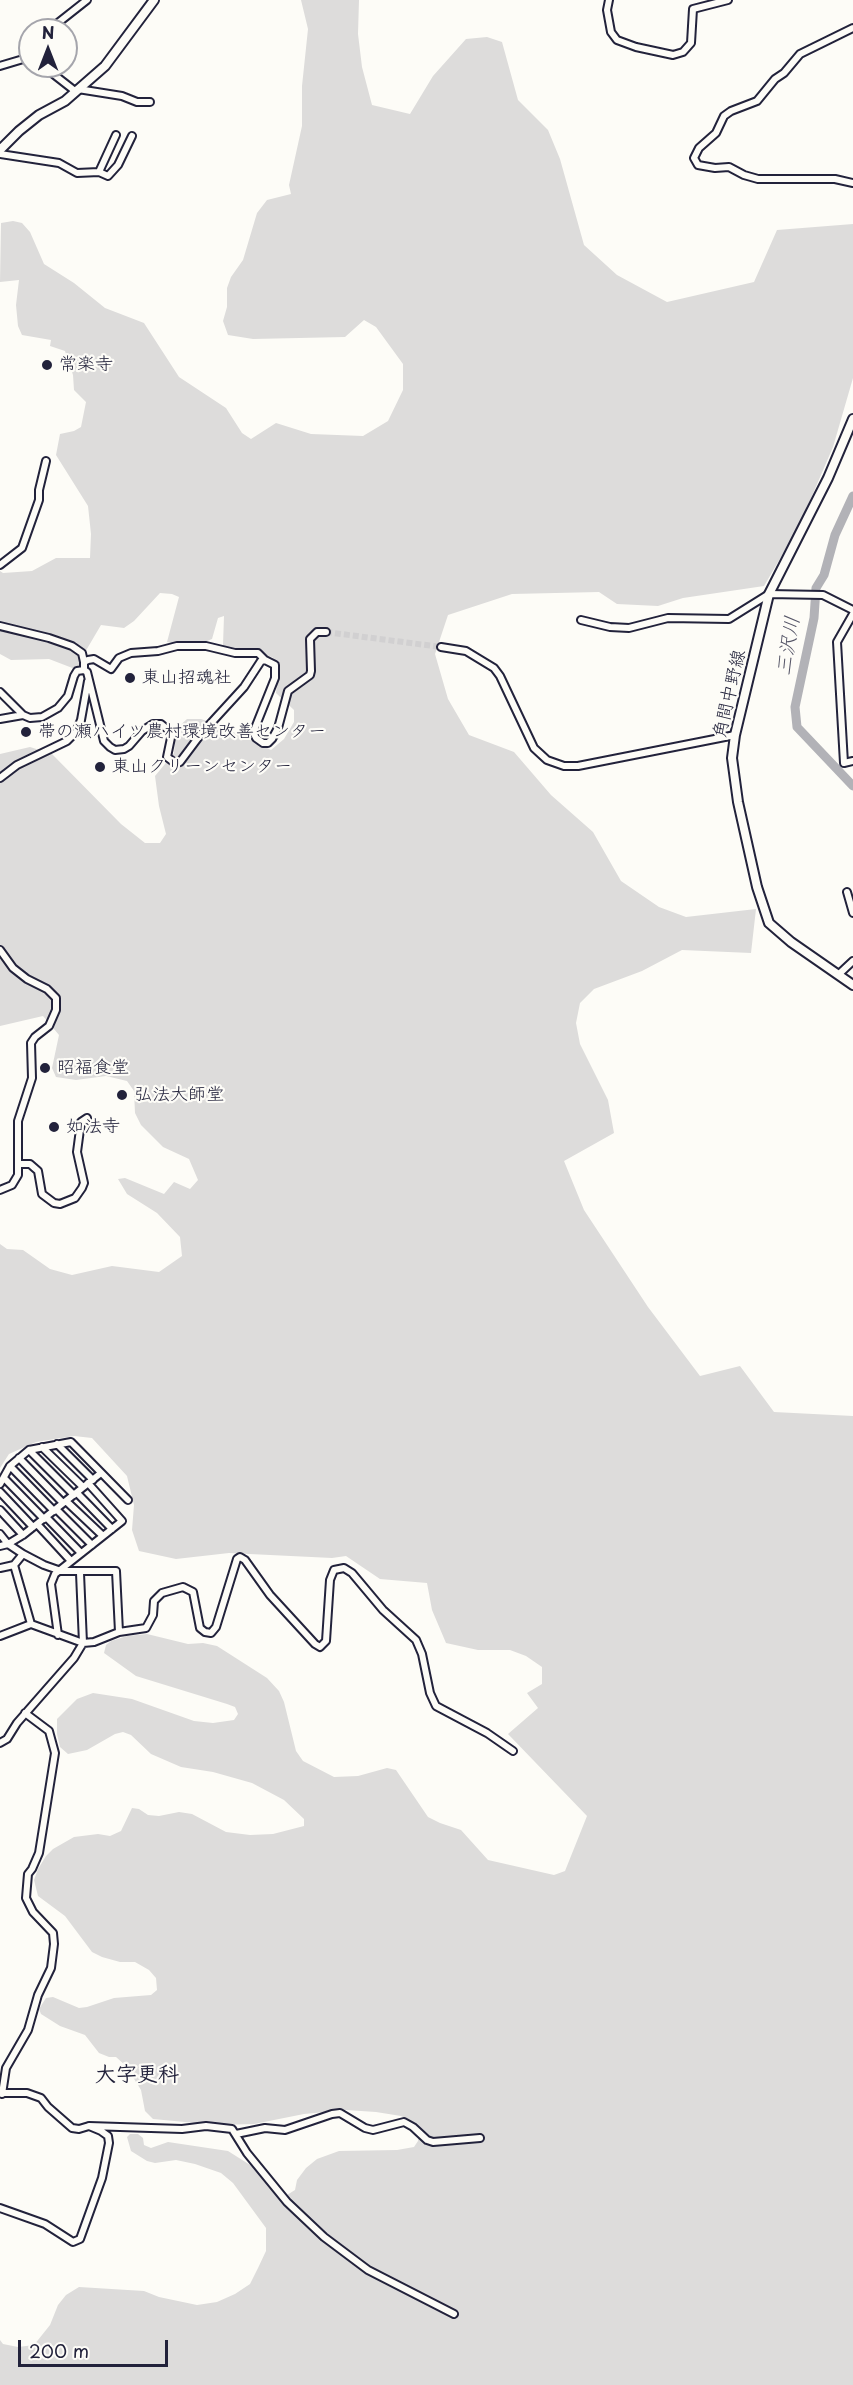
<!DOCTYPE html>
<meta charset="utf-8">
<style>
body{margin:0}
#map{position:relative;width:853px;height:2385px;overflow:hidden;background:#fdfcf7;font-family:"Playpen Sans",sans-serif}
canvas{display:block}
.north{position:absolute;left:18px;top:18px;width:60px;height:60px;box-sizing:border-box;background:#fdfcf7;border:2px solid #a5a5ac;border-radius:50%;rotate:0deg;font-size:16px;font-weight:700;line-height:24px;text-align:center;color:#22223b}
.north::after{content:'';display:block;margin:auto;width:21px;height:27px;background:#22223b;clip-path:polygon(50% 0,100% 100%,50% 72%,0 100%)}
.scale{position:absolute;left:18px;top:2340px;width:150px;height:27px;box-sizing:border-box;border:3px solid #22223b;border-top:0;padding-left:8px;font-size:18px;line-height:21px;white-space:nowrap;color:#22223b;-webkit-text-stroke:4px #fdfcf7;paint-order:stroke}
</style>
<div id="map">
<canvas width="853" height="2385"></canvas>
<div class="north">N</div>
<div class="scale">200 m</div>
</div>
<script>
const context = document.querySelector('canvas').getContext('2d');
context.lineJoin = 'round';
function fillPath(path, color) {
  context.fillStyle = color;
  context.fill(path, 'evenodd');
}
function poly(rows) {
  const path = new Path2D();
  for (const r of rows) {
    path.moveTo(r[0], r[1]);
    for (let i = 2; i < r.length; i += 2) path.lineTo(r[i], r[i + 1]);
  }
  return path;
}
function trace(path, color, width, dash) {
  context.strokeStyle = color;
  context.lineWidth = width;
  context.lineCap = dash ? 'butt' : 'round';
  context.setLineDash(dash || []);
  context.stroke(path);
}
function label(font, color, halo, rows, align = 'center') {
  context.font = font + ' "Playpen Sans","Klee One",sans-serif';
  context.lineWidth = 4.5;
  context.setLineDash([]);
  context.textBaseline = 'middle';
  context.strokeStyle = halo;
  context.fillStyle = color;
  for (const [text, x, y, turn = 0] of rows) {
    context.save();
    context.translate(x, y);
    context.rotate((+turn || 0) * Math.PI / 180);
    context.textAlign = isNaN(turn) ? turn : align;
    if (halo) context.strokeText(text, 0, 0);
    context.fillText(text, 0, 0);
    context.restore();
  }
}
fillPath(poly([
 [301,0,359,0,358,34,362,67,372,105,410,114,433,76,466,39,487,37,502,42,518,100,548,130,560,159,584,245,617,275,667,302,754,282,777,230,853,224,853,378,833,447,799,526,764,586,683,598,658,606,617,604,599,592,512,594,448,615,435,654,448,699,469,735,514,752,551,795,593,832,621,881,659,907,686,917,756,909,751,953,682,950,642,971,594,989,580,1003,576,1023,580,1044,608,1100,614,1133,564,1161,584,1210,648,1307,700,1376,740,1366,774,1412,853,1416,853,2385,0,2385,0,2340,3,2344,18,2347,34,2345,50,2325,58,2305,66,2295,79,2287,144,2291,159,2297,197,2305,217,2302,235,2294,250,2284,258,2268,266,2251,266,2228,233,2183,221,2173,195,2164,176,2160,155,2163,147,2161,131,2151,127,2137,130,2134,138,2134,143,2138,144,2145,151,2148,168,2142,228,2151,258,2170,281,2196,287,2195,295,2190,297,2180,306,2168,317,2159,339,2151,397,2150,414,2147,418,2141,419,2128,413,2122,401,2116,376,2112,346,2110,304,2114,254,2124,217,2125,153,2119,145,2111,141,2090,126,2066,116,2057,109,2057,99,2053,85,2035,60,2026,41,2014,39,2009,46,1998,53,1997,79,2008,87,2007,114,1998,151,1995,157,1990,156,1978,149,1970,135,1962,120,1962,102,1957,92,1952,65,1916,38,1896,34,1880,38,1869,46,1856,53,1849,74,1837,98,1834,110,1836,121,1831,132,1808,139,1809,148,1815,159,1816,179,1812,192,1814,226,1832,250,1835,273,1834,304,1826,304,1819,284,1800,252,1783,213,1772,181,1767,151,1754,131,1735,123,1732,115,1734,87,1750,68,1754,60,1747,57,1734,57,1719,77,1699,93,1693,132,1699,194,1721,213,1723,234,1720,238,1714,235,1707,227,1704,136,1676,104,1653,106,1645,111,1641,127,1636,147,1634,188,1644,203,1643,217,1646,267,1678,279,1691,284,1702,296,1751,303,1761,334,1777,358,1776,387,1768,396,1770,428,1817,440,1823,461,1830,488,1860,554,1875,565,1871,587,1816,508,1734,538,1708,527,1693,542,1684,542,1667,526,1656,510,1650,478,1650,446,1643,432,1610,427,1583,380,1579,346,1556,332,1558,229,1553,176,1559,139,1551,132,1530,134,1505,127,1476,92,1438,74,1436,36,1442,9,1454,0,1468,0,1244,7,1249,23,1250,50,1269,72,1275,112,1266,159,1272,182,1256,180,1237,157,1213,127,1194,118,1179,125,1178,164,1194,174,1182,190,1189,198,1180,189,1159,163,1147,141,1125,135,1113,134,1091,127,1081,106,1076,76,1080,56,1077,52,1068,59,1035,43,1016,0,1026,0,754,30,747,52,754,121,824,145,843,160,843,166,834,159,806,155,776,174,753,176,729,187,719,201,719,223,727,271,750,284,739,294,722,294,710,276,693,279,665,272,657,230,651,223,645,224,616,218,618,212,639,207,641,177,644,167,642,179,597,172,594,160,593,134,621,124,628,101,625,81,659,80,667,75,669,49,659,11,660,0,654,0,571,3,573,32,571,56,558,90,558,91,534,88,506,56,455,60,434,74,431,81,427,86,402,74,390,73,375,65,351,50,346,51,340,22,335,18,326,16,305,19,280,0,282,1,223,13,221,22,223,30,232,44,264,74,283,105,308,144,323,179,377,226,408,242,433,251,439,276,423,311,434,363,436,388,421,403,390,403,364,376,327,364,320,345,337,253,339,228,335,223,321,227,307,227,288,231,277,243,260,257,213,267,200,291,194,289,185,302,126,302,86,308,29]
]), '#dddcdb');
trace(poly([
 [853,496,835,535,824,575,816,588,814,618,795,707,797,727,853,786]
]), '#b2b2b7', 9);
trace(poly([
 [326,632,441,647]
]), '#d1d0d1', 6, [6, 3]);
const minor = poly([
 [609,0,607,10,611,32,617,40,636,47,673,55,683,52,691,43,693,9,728,0],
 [853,28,800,54,784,73,775,79,757,101,731,111,724,116,716,133,699,148,694,158,698,165,715,168,729,167,744,175,758,179,835,179,853,183],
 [49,30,87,0],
 [0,66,30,57],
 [43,66,75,91],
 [78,89,122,96,137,102,150,102],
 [0,154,59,163,77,173,99,172,116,135],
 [99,172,108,176,118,165,132,136],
 [0,565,22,548,39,500,39,490,46,461],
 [853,614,837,642,844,763,853,761],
 [581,620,610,627,629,628,668,618,729,619,769,594,823,595,853,610],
 [0,626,49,638,72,646,82,653,84,662],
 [441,647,466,651,494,668,500,676,534,748,547,760,564,766,578,766,735,735],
 [84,670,84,662,88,660,94,659,111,669,119,658,131,653,158,651,177,646,206,646,235,653,258,653,265,660],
 [0,692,23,715,30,718,42,717,58,708,68,696,74,676,77,671,84,670,87,672,104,741,110,747,115,750,124,749,129,746,142,731,153,724,161,724,172,733,167,757,175,763,180,762,201,734,244,687,261,661,265,660,275,665,275,678,255,728,254,734,256,738,263,743,268,743,272,739,278,728,288,691,310,675,311,671,310,639,317,632,326,632],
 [0,719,23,715],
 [0,778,17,765,67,741,76,732,81,720,88,681],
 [847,892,853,913],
 [0,950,13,968,27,979,47,989,56,998,56,1010,49,1026,35,1037,31,1043,32,1078,18,1121,18,1175,12,1185,0,1190],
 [838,975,853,961],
 [18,1164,30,1164,38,1171,42,1194,54,1203,60,1204,75,1198,82,1188,84,1183,77,1152,81,1122,87,1118],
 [57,1444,93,1480],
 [42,1447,83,1487],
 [29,1450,74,1495],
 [19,1458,63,1503],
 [10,1466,54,1511],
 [4,1478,44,1519],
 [0,1484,10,1466,29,1450,71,1442,128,1500],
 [0,1492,33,1527],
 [77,1493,112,1529],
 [66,1501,103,1536],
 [56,1509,92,1545],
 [0,1510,23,1535],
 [46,1517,81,1553],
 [37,1524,71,1561],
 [0,1534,8,1544,23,1554,44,1565,61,1571,116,1571,119,1632],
 [0,1546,8,1544,23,1535,101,1473],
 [14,1565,31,1624],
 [0,1568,14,1565,23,1554],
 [58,1635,51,1584,55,1574,122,1521,88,1483],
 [0,1636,31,1624,83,1643,94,1642,119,1632,146,1628,153,1615,154,1601,162,1593,183,1587,193,1592,200,1628,205,1632,211,1633,216,1627,237,1559,240,1557,245,1560,270,1595,315,1644,320,1647,326,1641,330,1580,334,1570,344,1568,352,1573,383,1610,416,1640,422,1654,430,1693,436,1706,487,1733,513,1751],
 [0,1743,7,1739,17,1723,74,1658,83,1643,80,1573],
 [0,2093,27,2093,41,2098,48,2107,72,2128,79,2129,89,2126,101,2131,108,2136,109,2143,102,2178,80,2239,73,2242,45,2224,0,2208],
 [2,2094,6,2068,28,2030,38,1995,51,1968,54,1944,53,1933,33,1912,26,1898,28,1874,32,1869,39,1853,55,1753,49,1731,25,1713],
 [89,2126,182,2129,206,2126,232,2129,247,2153,287,2202,324,2237,368,2270,454,2314],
 [236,2134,265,2128,285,2130,332,2114,340,2113,365,2128,373,2130,404,2122,413,2127,427,2140,433,2142,480,2138]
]);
const major = poly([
 [0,150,19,131,39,115,65,101,105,66,154,0],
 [853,419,828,478,769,594,735,735,732,758,738,802,757,887,769,923,791,942,853,985]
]);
trace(minor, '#22223b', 10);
trace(major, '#22223b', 12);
trace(minor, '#fdfcf7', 6);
trace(major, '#fdfcf7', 8);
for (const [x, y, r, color] of [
 [47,365,6,"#22223b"],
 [130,678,6,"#22223b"],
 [26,732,6,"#22223b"],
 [100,767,6,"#22223b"],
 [45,1068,6,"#22223b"],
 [122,1095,6,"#22223b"],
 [54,1127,6,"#22223b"]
]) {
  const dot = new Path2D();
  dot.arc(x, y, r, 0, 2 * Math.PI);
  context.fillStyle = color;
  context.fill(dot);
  trace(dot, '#fdfcf7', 2);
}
label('18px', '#22223b', '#fdfcf7', [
 ["常楽寺",59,365],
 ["東山招魂社",142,678],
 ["帯の瀬ハイツ農村環境改善センター",38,732],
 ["東山クリーンセンター",112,767],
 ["昭福食堂",57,1068],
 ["弘法大師堂",134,1095],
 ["如法寺",66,1127]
], 'left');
label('18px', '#22223b', '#fdfcf7', [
 ["角間中野線",730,694,-77]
]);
label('italic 20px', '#545466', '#fdfcf7', [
 ["三沢川",789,646,-81]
]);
label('bold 21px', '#22223b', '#fdfcf7', [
 ["大字更科",137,2075]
]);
</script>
